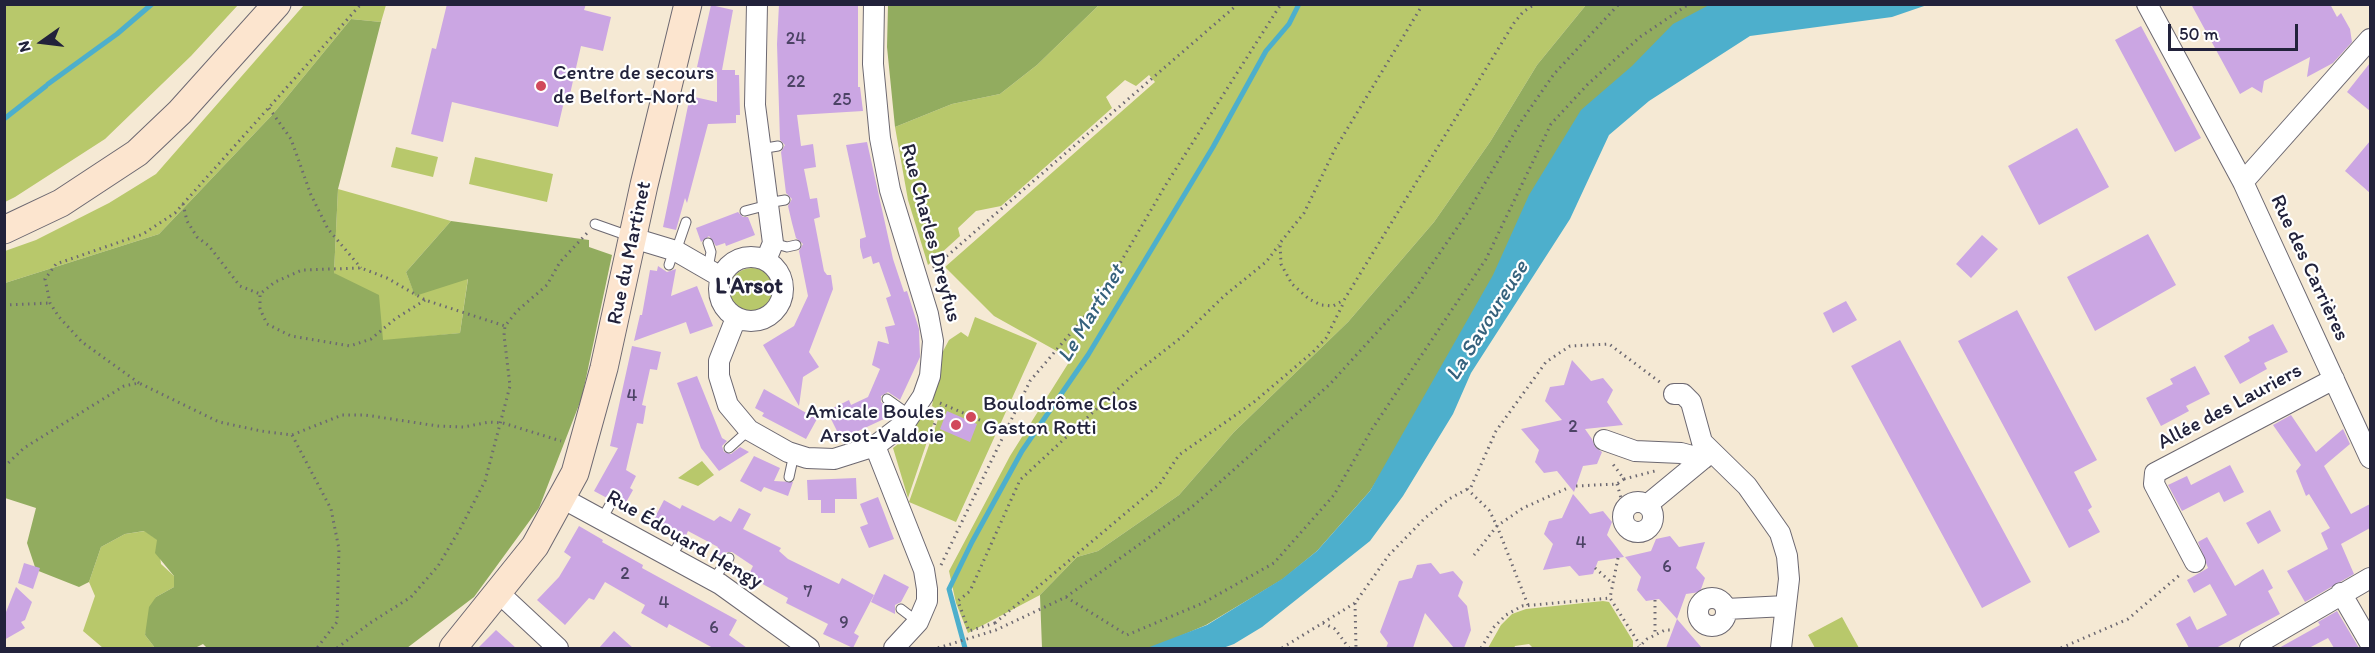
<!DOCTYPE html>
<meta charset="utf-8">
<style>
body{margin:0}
#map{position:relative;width:2375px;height:653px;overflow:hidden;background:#f5e9d4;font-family:Itim,sans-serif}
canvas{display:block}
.frame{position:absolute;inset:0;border:6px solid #22223b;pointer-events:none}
.north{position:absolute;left:12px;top:12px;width:60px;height:60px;-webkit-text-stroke:4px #fff;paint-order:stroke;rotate:256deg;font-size:16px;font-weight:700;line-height:24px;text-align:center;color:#22223b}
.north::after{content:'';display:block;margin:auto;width:21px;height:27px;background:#22223b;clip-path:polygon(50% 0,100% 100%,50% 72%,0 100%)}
.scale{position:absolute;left:2168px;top:24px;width:130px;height:27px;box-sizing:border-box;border:3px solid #22223b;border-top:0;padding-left:8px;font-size:18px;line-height:21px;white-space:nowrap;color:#22223b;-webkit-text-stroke:4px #fff;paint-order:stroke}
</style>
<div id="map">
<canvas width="2375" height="653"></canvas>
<div class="frame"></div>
<div class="north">N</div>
<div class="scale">50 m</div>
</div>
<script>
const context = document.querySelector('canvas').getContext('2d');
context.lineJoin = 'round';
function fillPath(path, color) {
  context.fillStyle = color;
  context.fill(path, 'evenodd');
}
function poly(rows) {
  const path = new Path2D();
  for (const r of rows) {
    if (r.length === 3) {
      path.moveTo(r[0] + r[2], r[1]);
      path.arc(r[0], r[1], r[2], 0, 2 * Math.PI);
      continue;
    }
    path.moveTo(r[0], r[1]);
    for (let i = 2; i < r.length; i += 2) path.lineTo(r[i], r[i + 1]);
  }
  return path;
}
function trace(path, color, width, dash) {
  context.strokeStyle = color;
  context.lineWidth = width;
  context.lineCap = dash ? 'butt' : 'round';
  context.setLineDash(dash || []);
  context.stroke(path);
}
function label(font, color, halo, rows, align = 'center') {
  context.font = font + ' Itim,sans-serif';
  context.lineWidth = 4.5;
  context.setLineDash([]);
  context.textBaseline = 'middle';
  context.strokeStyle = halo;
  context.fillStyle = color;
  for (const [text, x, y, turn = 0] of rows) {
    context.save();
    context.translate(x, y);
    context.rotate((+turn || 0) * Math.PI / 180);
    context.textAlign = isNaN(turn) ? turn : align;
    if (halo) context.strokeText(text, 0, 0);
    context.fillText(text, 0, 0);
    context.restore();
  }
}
fillPath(poly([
 [5,4,238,4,238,5,191,56,105,139,15,197,5,202],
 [304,5,386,5,381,22,351,19,273,114,159,234,5,283,5,251,36,240,109,203,156,174],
 [1099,5,1586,5,1537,65,1490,142,1434,222,1348,322,1234,432,1179,495,1098,551,1077,557,1040,595,968,633,956,603,949,571,1010,456,1071,359,994,316,945,267,1155,82,1149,75,1136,86,1125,80,1106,97,1112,108,1094,124,1001,206,976,211,958,228,960,236,928,265,908,200,895,127,952,104,1000,94,1037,65],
 [396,147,438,157,433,177,391,167],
 [475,157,553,174,547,202,469,184],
 [338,189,451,221,406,272,415,295,468,278,460,333,383,341,334,273],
 [752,291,23],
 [975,317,1037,343,956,522,909,502,941,411,932,406,941,355,949,340,961,332,968,337],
 [922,415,934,421,908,498,893,448,907,437],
 [702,461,714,475,698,486,678,478],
 [145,531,158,540,161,564,174,576,174,587,156,597,145,635,155,648,103,648,83,631,95,596,89,582,101,547,125,534],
 [1603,601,1609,602,1633,641,1633,648,1533,648,1529,644,1515,646,1514,648,1488,648,1501,625,1512,614,1526,609],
 [1842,617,1859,648,1815,648,1808,635]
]), '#b8c86b');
fillPath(poly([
 [888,5,888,4,1099,5,1037,65,1000,94,952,104,895,127,887,47],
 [1586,5,1742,5,1648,58,1370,491,1317,551,1283,579,1206,625,1157,646,1147,648,1042,648,1040,595,1077,557,1098,551,1179,495,1234,432,1348,322,1434,222,1490,142,1537,65],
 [351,19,381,22,338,189,334,273,379,295,383,340,460,333,468,279,415,296,406,272,451,221,589,240,589,247,612,255,582,397,539,508,474,597,407,648,207,648,203,644,195,648,155,648,145,635,149,607,156,597,174,587,174,576,155,553,157,540,144,531,125,534,101,547,89,582,79,587,36,570,27,543,36,508,5,498,5,283,159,234,273,114]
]), '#92ac5f');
fillPath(poly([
 [1711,4,1927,5,1892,17,1750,36,1649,101,1609,135,1570,219,1471,373,1453,414,1403,496,1370,541,1262,627,1234,644,1223,648,1147,648,1207,625,1282,579,1317,551,1370,491,1493,275,1529,195,1581,110,1632,66,1673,24]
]), '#4dafcc');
trace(poly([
 [48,84,117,34,152,4],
 [4,119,46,86],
 [965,648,949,589,972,542,1022,451,1088,355,1213,147,1266,51,1289,24,1299,4]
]), '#4dafcc', 5);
fillPath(poly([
 [447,4,586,4,584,10,611,17,603,51,581,46,570,94,566,93,558,127,452,102,443,142,411,134,432,48,436,49],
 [779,4,858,6,858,87,860,87,863,111,797,115,801,146,813,144,816,167,804,169,810,199,817,198,820,217,814,219,824,271,827,275,831,275,833,289,809,352,819,367,803,377,799,406,763,345,794,326,808,296,799,251,803,244,796,238,792,223,788,206,792,199,786,193,781,152,785,145,780,140,777,44],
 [2191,4,2330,4,2337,17,2341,13,2350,29,2352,42,2333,63,2307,77,2310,57,2264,81,2262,93,2252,87,2240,94],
 [711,5,733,10,722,70,735,70,735,75,739,75,740,115,736,115,736,123,708,124,687,203,685,198,676,230,663,227,690,96,717,102,717,72,697,67],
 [2141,26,2201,138,2175,152,2115,40],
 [2370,63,2370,111,2347,92],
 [2077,128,2109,187,2039,225,2008,166],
 [2370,141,2370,193,2345,171],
 [867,142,893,259,904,292,907,291,919,329,920,357,900,400,888,392,881,396,881,402,892,411,883,415,884,419,841,439,827,411,849,400,851,405,868,397,880,369,872,365,878,341,889,344,885,327,895,325,886,298,891,296,879,262,873,264,871,256,863,259,860,247,860,239,866,237,846,145],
 [738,212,743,217,748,217,755,235,726,246,725,243,716,246,709,236,701,242,696,228],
 [2148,234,2176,285,2095,331,2067,277],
 [1982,235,1998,249,1971,278,1956,264],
 [658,266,667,272,676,269,671,296,697,286,713,326,690,334,686,322,634,341,640,315,642,315,650,270,657,271],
 [1846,301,1857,320,1833,333,1823,313],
 [2017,310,2097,460,2074,472,2092,507,2088,510,2100,532,2069,548,1958,341],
 [2273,324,2288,352,2264,363,2267,369,2240,384,2224,356,2250,341,2248,337],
 [1900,340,2031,582,1982,608,1851,366],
 [632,346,661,352,657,370,650,369,642,405,646,406,643,424,637,423,626,470,636,476,630,488,633,490,624,506,617,504,614,497,607,498,594,491,618,448,610,446],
 [1572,360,1591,381,1603,378,1613,390,1607,402,1623,425,1585,429,1592,439,1595,447,1602,452,1597,464,1583,466,1574,492,1557,471,1544,473,1535,462,1539,450,1521,429,1562,420,1545,401,1550,387,1564,385],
 [2195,366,2210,394,2186,406,2189,411,2161,426,2146,398,2173,384,2170,379],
 [697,376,722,438,727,441,722,446,724,452,731,454,740,447,749,452,719,471,701,448,677,383],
 [764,389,817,419,806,439,762,416,764,413,755,408],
 [947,411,977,424,970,442,940,429],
 [2291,415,2316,452,2343,429,2350,444,2324,466,2351,514,2370,504,2370,528,2341,544,2354,574,2305,602,2287,571,2328,549,2321,533,2330,528,2309,494,2306,496,2296,471,2301,465,2273,425],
 [754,456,780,468,774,481,793,482,788,496,764,487,761,492,740,481],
 [2230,465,2244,492,2224,502,2219,492,2182,511,2168,485,2187,476,2191,485],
 [856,478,857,499,835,499,835,513,821,513,821,500,808,500,807,480],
 [1573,494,1590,514,1603,511,1612,522,1607,535,1624,557,1598,561,1593,574,1579,576,1570,566,1543,570,1553,544,1544,534,1549,521,1562,518],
 [878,497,894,539,869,548,860,527,868,524,860,504],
 [664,500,680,509,682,505,714,521,720,516,731,522,739,508,751,514,743,529,781,548,779,551,788,559,839,584,842,578,874,595,854,633,859,636,853,648,823,634,828,624,786,603,788,598,748,576,753,566,732,552,727,552,722,556,716,553,718,547,688,531,685,538,677,536,652,523],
 [2270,510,2281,531,2258,544,2246,523],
 [579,526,603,540,602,542,643,565,642,568,737,620,729,635,747,648,713,648,669,624,667,628,641,613,645,605,605,582,594,600,589,598,565,625,537,600,559,577,571,557,564,552],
 [1670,536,1679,547,1705,542,1696,568,1705,578,1700,592,1686,594,1677,619,1659,599,1646,601,1637,590,1641,577,1625,557,1651,551,1656,539],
 [2207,537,2235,586,2263,569,2273,588,2268,591,2280,614,2216,648,2189,648,2176,624,2190,616,2197,630,2227,615,2210,584,2194,593,2187,580,2208,568,2198,542],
 [24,563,40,568,33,589,18,583],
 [1431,563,1440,574,1453,571,1463,582,1458,596,1467,606,1471,630,1464,648,1454,648,1425,613,1413,648,1386,648,1388,643,1380,632,1399,581,1412,578,1417,565],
 [884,574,909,587,901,602,895,605,895,614,871,602],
 [16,587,32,602,25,620,21,622,25,628,4,640,4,617],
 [2337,611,2359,648,2334,648,2328,638,2309,648,2279,648,2320,625,2318,622],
 [1677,619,1702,648,1666,648],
 [496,630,516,648,478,648],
 [614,631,633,648,599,648]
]), '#cba6e3');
const service = poly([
 [760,149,778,146],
 [767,203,785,200],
 [745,211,768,205],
 [595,224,629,236],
 [708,243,711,252,708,268],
 [773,243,787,247,796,245],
 [676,251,686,222],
 [669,265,674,250],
 [887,399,911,416],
 [729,448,749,430],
 [789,477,794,454],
 [602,519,611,503],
 [671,557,680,542],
 [713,580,729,558],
 [901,609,918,622]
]);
const minor = poly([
 [757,4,755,105,773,243,766,260],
 [2147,4,2243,182,2370,458],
 [2243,182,2370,39],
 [633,238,676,251,721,277],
 [751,289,32],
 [736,318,719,361,719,376,728,405,749,430,788,452,807,458,834,459,875,446,905,423,923,396,930,376,933,341,928,314,890,190,880,138,873,64,874,4],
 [1674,394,1683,394,1691,402,1702,442,1747,486,1780,533,1787,556,1789,579,1781,648],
 [1604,440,1635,451,1681,453,1703,459],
 [875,446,924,570,927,589,927,601,918,622,894,648],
 [562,498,720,584,809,648],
 [1638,517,15],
 [1647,505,1710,453],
 [2195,562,2154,484,2155,473,2334,379],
 [499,593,558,648],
 [2341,593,2370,643],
 [1712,612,14],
 [1726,609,1786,606],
 [2250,648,2370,578]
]);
const secondary = poly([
 [4,230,61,203,137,153,180,112,277,4],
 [453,648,535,546,575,473,604,368,644,185,688,4]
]);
trace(service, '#6c6871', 11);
trace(minor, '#6c6871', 22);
trace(secondary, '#6c6871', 29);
trace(poly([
 [1423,4,1335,149,1304,213,1280,243,1281,264,1292,284,1309,299,1321,305,1333,306,1344,300,1514,23,1523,12,1535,4],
 [269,108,291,139,311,195,328,229,361,268],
 [183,204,187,221,197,237,209,246,240,286,260,294],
 [933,268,1238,4],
 [425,300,395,319,371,339,350,346,291,336,267,324,260,309,260,294,275,282,302,270,361,268,387,278,425,300,505,326],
 [4,305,50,303],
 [139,383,82,342,59,317,50,303,45,279,56,264,143,234,175,213,361,4],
 [940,403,982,421],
 [292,435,331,509,339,549,337,622,317,648],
 [930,436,942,405],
 [4,467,24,448,124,386,139,383,219,422,261,431,292,435,342,415,365,415,438,426,464,427,489,422,503,423,561,441],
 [1624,479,1655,471],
 [1617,484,1625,512],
 [1576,486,1617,484,1624,479,1612,463],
 [1467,489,1489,510,1497,526,1474,555],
 [1618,558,1610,598,1640,645],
 [941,565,1030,381,1098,301,1165,186,1281,4],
 [1595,568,1612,583],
 [1066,597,1127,635,1203,603,1274,563,1334,495,1372,429,1486,259,1551,124,1588,84,1640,37,1689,4],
 [1655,600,1655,635],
 [1355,603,1356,648],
 [1528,605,1497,526,1523,508,1570,487],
 [995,623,969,631,958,601,970,591,1020,480,1132,376,1183,336,1224,296,1266,262,1279,245],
 [995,623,1159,485,1179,455,1254,402,1313,352,1326,338,1344,302],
 [1323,623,1335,629,1349,648],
 [337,648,370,623,411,597,438,566,460,529,485,481,510,386,504,335,505,326,517,311,547,285,560,262,588,232],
 [938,648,996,630,1066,597,1193,506,1330,384,1410,296,1468,212,1522,120,1554,74,1619,4],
 [1282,648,1355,603,1389,555,1425,518,1449,499,1471,487,1496,431,1546,362,1570,346,1609,344,1661,383],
 [1481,648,1494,627,1506,615,1522,606,1610,598],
 [1638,648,1647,639,1665,630,1672,630],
 [2061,648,2128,619,2182,573]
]), '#6c6871', 3, [1.5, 4.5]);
trace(service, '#fff', 9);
trace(minor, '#fff', 20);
trace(secondary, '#fce5cf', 27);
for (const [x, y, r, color] of [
 [541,86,6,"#d1495b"],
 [971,417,6,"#d1495b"],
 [956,425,6,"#d1495b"]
]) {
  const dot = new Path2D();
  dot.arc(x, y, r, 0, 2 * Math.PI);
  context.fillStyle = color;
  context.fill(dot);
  trace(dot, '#fff', 2);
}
label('18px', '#4c4365', null, [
 ["24",796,39],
 ["22",796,82],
 ["25",842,100],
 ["4",632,396],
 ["2",1573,427],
 ["4",1581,543],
 ["6",1667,567],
 ["2",625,574],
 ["7",808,592],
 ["4",664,603],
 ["9",844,623],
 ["6",714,628]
]);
label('21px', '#22223b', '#fff', [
 ["Centre de secours",553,74],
 ["de Belfort-Nord",553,98],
 ["Boulodrôme Clos",983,405],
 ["Gaston Rotti",983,429],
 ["Amicale Boules",944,413,"right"],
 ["Arsot-Valdoie",944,437,"right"]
], 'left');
label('21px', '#22223b', '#fff', [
 ["Rue Charles Dreyfus",930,233,75],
 ["Rue du Martinet",630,253,-78],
 ["Rue des Carrières",2309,268,65],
 ["Allée des Lauriers",2230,407,-28],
 ["Rue Édouard Hengy",684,540,30]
]);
label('bold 22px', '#22223b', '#fff', [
 ["L'Arsot",749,287]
]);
label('italic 22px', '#35617c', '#fff', [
 ["Le Martinet",1092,314,-59],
 ["La Savoureuse",1488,321,-58]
]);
</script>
